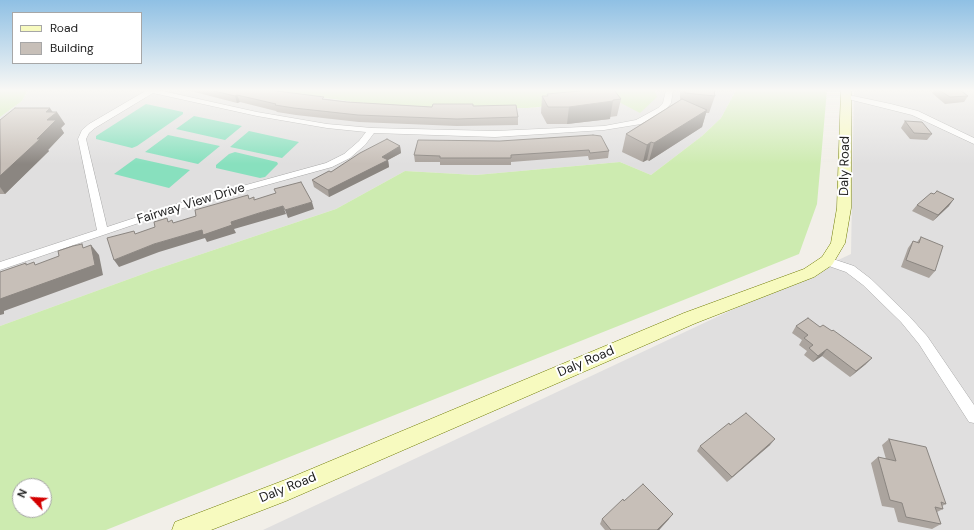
<!DOCTYPE html>
<style>
body{margin:0}
#map{position:relative;width:974px;height:530px;overflow:hidden;background:#f2efe9;font-family:"DM Sans",sans-serif}
canvas{display:block}
.legend{position:absolute;left:12px;top:12px;width:130px;height:52px;box-sizing:border-box;background:#fff;border:1px solid #a7a7a7;margin:0;padding:5px 7px;list-style:none;font-size:12px;color:#222}
.legend li{display:flex;align-items:center;gap:8px;height:20px}
.legend b{width:20px;border:1px solid #a7a7a7}
.north{position:absolute;left:12px;top:478px;width:40px;height:40px;box-sizing:border-box;background:#fff;border:1px solid #a7a7a7;border-radius:50%;rotate:295deg;font-size:11px;font-weight:700;line-height:16px;text-align:center;color:#222}
.north::after{content:'';display:block;margin:auto;width:14px;height:18px;background:#d40000;clip-path:polygon(50% 0,100% 100%,50% 72%,0 100%)}
</style>
<div id="map">
<canvas width="974" height="530"></canvas>
<ul class="legend">
<li><b style="height:5px;background:#f7fabf"></b>Road</li>
<li><b style="height:11px;background:#c7bfb8"></b>Building</li>
</ul>
<div class="north">N</div>
</div>
<script>
const context = document.querySelector('canvas').getContext('2d');
context.lineJoin = 'round';
function fillPath(path, color) {
  context.fillStyle = color;
  context.fill(path, 'evenodd');
}
function poly(rows) {
  const path = new Path2D();
  for (const r of rows) {
    path.moveTo(r[0], r[1]);
    for (let i = 2; i < r.length; i += 2) path.lineTo(r[i], r[i + 1]);
  }
  return path;
}
function trace(path, color, width, dash) {
  context.strokeStyle = color;
  context.lineWidth = width;
  context.lineCap = dash ? 'butt' : 'round';
  context.setLineDash(dash || []);
  context.stroke(path);
}
function label(font, color, halo, rows, align = 'center') {
  context.font = font + ' "DM Sans",sans-serif';
  context.lineWidth = 4;
  context.setLineDash([]);
  context.textBaseline = 'middle';
  context.strokeStyle = halo;
  context.fillStyle = color;
  for (const [text, x, y, turn = 0] of rows) {
    context.save();
    context.translate(x, y);
    context.rotate((+turn || 0) * Math.PI / 180);
    context.textAlign = isNaN(turn) ? turn : align;
    if (halo) context.strokeText(text, 0, 0);
    context.fillText(text, 0, 0);
    context.restore();
  }
}
fillPath(poly([
 [24,90,272,90,353,102,434,109,528,108,656,97,655,90,736,90,721,118,702,136,651,175,620,162,476,175,405,171,336,209,154,270,0,326,0,117,22,101,27,92],
 [854,90,974,90,974,530,263,530,851,254]
]), '#e0dfdf');
fillPath(poly([
 [0,90,24,90,27,92,22,101,0,117],
 [272,90,655,90,657,97,640,113,615,100,528,108,434,109,353,102],
 [736,90,827,90,817,204,799,254,106,530,0,530,0,326,154,270,336,209,405,171,476,175,620,162,651,175,702,136,721,118],
 [20,486,44,486,44,510,20,510]
]), '#cdebb0');
fillPath(poly([
 [146,104,183,112,183,114,137,146,132,148,96,139,96,136],
 [194,116,242,126,225,140,176,129],
 [249,131,299,142,282,158,230,147],
 [168,135,220,146,198,164,145,152],
 [235,152,277,162,278,164,265,177,260,178,216,168,216,165,229,154],
 [136,158,190,170,169,188,114,174]
]), '#88e0be');
const street = poly([
 [147,90,158,90,257,112,327,124,372,128,495,131,604,126,636,120,658,108,663,103,666,90,673,90,671,103,664,112,641,124,604,130,495,137,374,133,365,145,350,158,332,167,183,208,0,270,0,262,97,230,78,139,82,130,89,124,147,90],
 [153,93,257,116,327,128,366,132,359,141,344,154,326,163,177,204,107,227,86,139,89,133,95,128,153,93],
 [844,94,891,104,918,111,974,138,974,144,912,115,844,98,844,94],
 [827,257,854,266,871,279,909,316,927,336,974,405,974,423,969,422,919,344,901,322,863,285,846,272,823,264,822,261,823,258,827,257]
]);
const secondary = poly([
 [841,90,851,90,851,208,845,243,832,265,814,277,696,323,286,501,211,530,172,530,175,522,285,480,684,313,804,269,822,257,831,243,837,208,841,90]
]);
trace(street, '#a9a9a9', 1);
trace(secondary, '#707d05', 1);
fillPath(street, '#fff');
fillPath(secondary, '#f7fabf');
fillPath(poly([
 [187,90,269,90,324,99,347,102,432,107,473,106,518,117,518,125,457,126,359,122,296,115,277,112,276,111,240,102,237,103],
 [680,90,714,90,715,96,709,113,706,113,702,127,649,161,647,160,643,162,622,152,626,134,680,100],
 [934,90,960,90,968,96,964,102,945,104,932,93],
 [547,94,621,99,617,116,610,117,610,119,567,124,547,124,541,113,542,96,547,96],
 [52,112,65,124,61,128,64,133,48,150,49,151,5,194,0,194,0,120],
 [905,121,932,134,927,140,910,139,901,128],
 [500,141,609,151,608,158,589,160,588,156,511,162,511,165,440,165,440,162,415,162,414,155],
 [400,146,401,153,388,160,389,167,329,197,314,187,312,180],
 [934,194,949,206,933,221,912,211,917,205],
 [921,237,935,271,929,278,901,267,908,248,913,241,917,242],
 [796,326,866,364,850,377,822,356,813,362,804,355,807,351,799,345,802,340,792,333],
 [730,425,770,445,727,482,697,451,700,446],
 [889,439,946,504,942,506,943,509,937,512,941,524,932,529,898,522,894,508,882,506,871,463,878,457,886,459,882,445],
 [602,519,669,519,659,530,605,530,600,524]
]), '#aba49e');
fillPath(poly([
 [237,95,240,102,237,103,235,96],
 [613,101,610,119,567,124,569,107],
 [50,108,54,114,57,112,65,124,61,128,64,133,48,150,49,151,5,194,0,187,0,176,47,120,46,112],
 [707,110,702,127,649,161,654,143],
 [651,142,647,160,643,162,647,145],
 [400,146,401,153,388,160,389,167,329,197,328,190],
 [954,199,949,206,933,221,938,215],
 [312,202,314,209,288,218,285,210],
 [283,206,286,214,234,229,236,233,207,242,205,238,159,252,119,267,114,260,154,244],
 [91,245,99,255,103,275,4,311,4,314,0,315,0,299],
 [827,349,822,356,813,362,818,356],
 [872,358,866,364,850,377,856,371],
 [775,439,770,445,727,482,732,477],
 [673,514,669,519,659,530,657,530]
]), '#8b8681');
const building = poly([
 [210,90,269,90,324,97,322,99,347,102,432,107,433,104,473,104,473,106,516,105,518,117,457,119,358,115,294,108,275,105,276,104,237,95,235,96,210,90],
 [590,90,614,90,621,99,613,100,613,101,569,107,548,107,542,96,548,96,547,94,590,90],
 [685,90,714,90,715,96,685,93,685,90],
 [939,90,960,90,968,96,950,97,939,90],
 [682,99,707,110,654,143,651,142,647,145,626,134,682,99],
 [15,108,50,108,46,112,57,112,47,120,56,120,37,139,40,139,0,176,0,120,15,108],
 [905,121,922,122,932,134,914,133,905,121],
 [593,135,601,136,609,151,590,153,589,150,511,155,511,158,440,158,440,156,414,155,418,140,500,141,593,135],
 [387,139,400,146,382,157,388,160,328,190,312,180,329,171,331,172,360,153,387,139],
 [301,182,312,202,285,210,283,206,259,213,231,222,232,225,203,235,202,230,154,244,114,260,107,238,134,231,135,234,155,227,154,222,167,218,168,222,172,220,173,223,196,216,195,210,248,195,249,199,254,197,254,200,276,193,274,189,301,182],
 [937,191,954,199,938,215,917,205,931,193,934,194,937,191],
 [921,237,943,246,935,271,906,260,913,241,919,243,921,237],
 [82,244,83,248,91,245,95,265,0,299,0,272,26,263,26,265,34,262,35,265,59,256,58,251,73,246,82,244],
 [808,318,820,327,823,325,832,331,833,330,872,358,856,371,827,349,818,356,809,348,813,345,804,338,808,335,796,326,808,318],
 [746,413,775,439,732,477,700,446,729,423,730,425,746,413],
 [889,439,926,447,946,504,941,502,943,509,935,507,941,524,906,517,902,503,890,500,878,457,896,461,889,439],
 [643,484,673,514,657,530,611,530,602,519,623,499,624,501,643,484]
]);
fillPath(building, '#c7bfb8');
trace(building, '#8b8681', 1);
const sky = context.createLinearGradient(0, 0, 0, 164);
sky.addColorStop(0, '#8fc0e4');
sky.addColorStop(0.55, '#f9f8f5');
sky.addColorStop(1, '#f9f8f500');
context.fillStyle = sky;
context.fillRect(0, 0, 974, 164);
label('13px', '#222', '#fff', [
 ["Daly Road",845,166,-89],
 ["Fairway View Drive",191,204,-17],
 ["Daly Road",586,362,-23],
 ["Daly Road",288,488,-22]
]);
</script>
